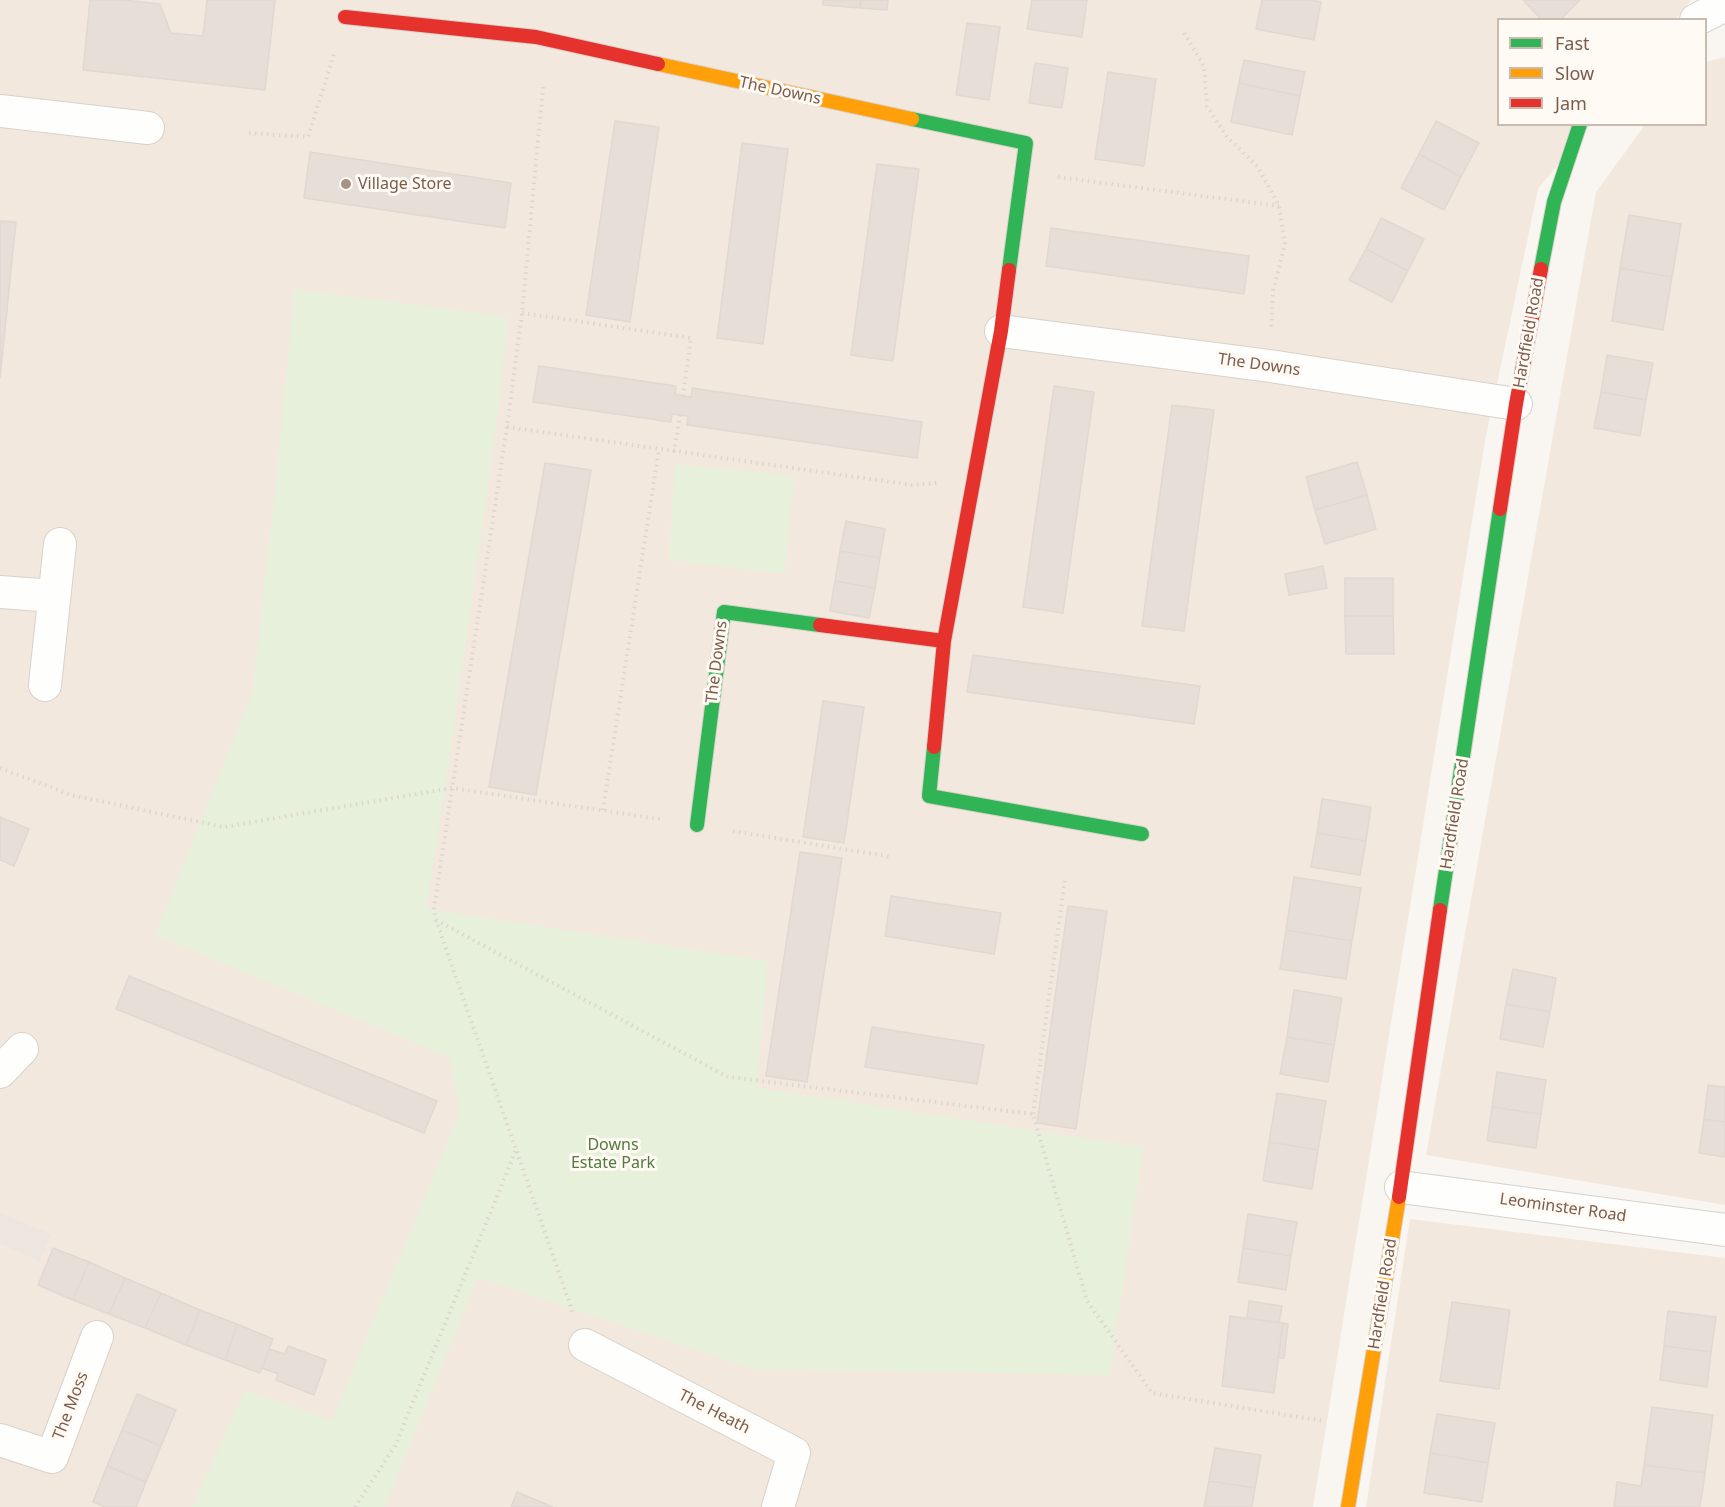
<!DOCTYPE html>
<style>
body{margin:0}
#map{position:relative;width:1725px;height:1507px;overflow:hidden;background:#f9f5f0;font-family:"Noto Sans",sans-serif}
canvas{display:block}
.legend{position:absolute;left:1497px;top:18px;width:210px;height:108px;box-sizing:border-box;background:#fffaf3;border:2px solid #cabbb1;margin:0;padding:8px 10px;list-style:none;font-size:18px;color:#7a5c4d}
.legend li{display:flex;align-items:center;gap:12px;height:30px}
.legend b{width:30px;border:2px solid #cabbb1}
</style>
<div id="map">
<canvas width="1725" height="1507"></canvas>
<ul class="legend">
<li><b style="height:8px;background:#30b455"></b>Fast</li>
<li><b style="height:8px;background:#ff9f0a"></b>Slow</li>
<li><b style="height:8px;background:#e5322d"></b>Jam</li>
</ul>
</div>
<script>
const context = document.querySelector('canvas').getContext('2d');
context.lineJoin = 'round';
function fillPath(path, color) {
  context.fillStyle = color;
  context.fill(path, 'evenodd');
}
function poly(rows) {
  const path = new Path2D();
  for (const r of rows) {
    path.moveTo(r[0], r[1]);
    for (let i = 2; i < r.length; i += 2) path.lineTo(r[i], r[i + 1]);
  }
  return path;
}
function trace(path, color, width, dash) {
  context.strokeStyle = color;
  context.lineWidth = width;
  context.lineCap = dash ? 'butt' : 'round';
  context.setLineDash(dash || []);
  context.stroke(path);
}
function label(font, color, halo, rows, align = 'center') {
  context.font = font + ' "Noto Sans",sans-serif';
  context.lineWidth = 6;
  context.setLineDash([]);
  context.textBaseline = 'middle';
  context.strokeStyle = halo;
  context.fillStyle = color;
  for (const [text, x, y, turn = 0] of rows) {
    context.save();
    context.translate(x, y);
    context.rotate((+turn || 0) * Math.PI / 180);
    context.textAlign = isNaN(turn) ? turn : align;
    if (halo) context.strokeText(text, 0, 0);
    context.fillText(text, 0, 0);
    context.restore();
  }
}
fillPath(poly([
 [0,0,1691,0,1676,19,1498,20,1498,124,1590,125,1538,189,1485,441,1313,1507,0,1507],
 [1725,57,1725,1205,1426,1155,1596,192,1645,125,1706,124,1706,62],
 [1410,1219,1725,1258,1725,1507,1366,1507]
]), '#f2e8de');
fillPath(poly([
 [0,1213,51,1234,40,1261,0,1244]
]), '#ede5e0');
fillPath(poly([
 [294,289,508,317,496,426,446,784,426,909,768,961,757,1088,1143,1147,1110,1375,754,1369,478,1277,385,1507,192,1507,245,1390,332,1421,460,1112,449,1057,155,935,252,694,278,464],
 [675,464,794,476,784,574,669,560]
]), '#e7f0db');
const building = poly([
 [90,0,123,0,160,4,171,33,203,36,207,0,275,0,265,90,83,70,90,0],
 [823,0,861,0,860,8,823,5,823,0],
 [861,0,888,0,887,10,860,8,861,0],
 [1032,0,1087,0,1082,37,1027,29,1032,0],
 [1262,0,1311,0,1321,2,1314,40,1256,29,1262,0],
 [1523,0,1580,0,1560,20,1542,20,1523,0],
 [967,23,1000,27,989,100,956,95,967,23],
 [1244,60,1305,72,1300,96,1239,83,1244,60],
 [1035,63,1068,68,1062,108,1029,103,1035,63],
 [1108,72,1156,79,1144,166,1095,159,1108,72],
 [1239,83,1300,96,1292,135,1231,122,1239,83],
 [615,121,659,127,630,322,586,315,615,121],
 [1436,121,1479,143,1461,177,1419,154,1436,121],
 [742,143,788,149,763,344,717,338,742,143],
 [310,152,511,183,505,228,304,198,310,152],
 [1419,154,1461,177,1444,210,1401,188,1419,154],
 [877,164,919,169,893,361,851,355,877,164],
 [1629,215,1681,224,1672,277,1620,268,1629,215],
 [1381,218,1424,239,1408,271,1366,249,1381,218],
 [0,221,16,222,0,378,0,221],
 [1051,228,1249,256,1244,294,1046,266,1051,228],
 [1366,249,1408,271,1392,302,1349,280,1366,249],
 [1620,268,1672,277,1663,330,1612,321,1620,268],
 [1607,355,1653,363,1646,400,1601,392,1607,355],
 [539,366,676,386,675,394,683,396,691,397,692,388,922,422,917,458,687,425,688,416,672,414,671,422,533,402,539,366],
 [1054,386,1094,392,1063,613,1023,607,1054,386],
 [1601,392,1646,400,1640,436,1594,428,1601,392],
 [1172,405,1214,410,1184,631,1142,626,1172,405],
 [1357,462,1367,495,1315,510,1306,477,1357,462],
 [545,463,591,470,536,795,489,787,545,463],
 [1367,495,1376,529,1325,544,1315,510,1367,495],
 [846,521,885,529,880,558,840,551,846,521],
 [840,551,880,558,875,588,835,581,840,551],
 [1323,566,1327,588,1289,595,1285,574,1323,566],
 [1345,578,1393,578,1393,616,1345,616,1345,578],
 [835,581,875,588,869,618,830,611,835,581],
 [1345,616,1393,616,1394,654,1346,654,1345,616],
 [973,655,1200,686,1194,724,967,692,973,655],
 [823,701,864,707,844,843,803,837,823,701],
 [1322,799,1371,807,1366,841,1317,833,1322,799],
 [0,817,29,829,14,866,0,860,0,817],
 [1317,833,1366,841,1360,875,1311,867,1317,833],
 [800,852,842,858,807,1082,766,1076,800,852],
 [1294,877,1361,888,1352,941,1286,930,1294,877],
 [891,896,1001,913,994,954,885,936,891,896],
 [1068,906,1107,911,1076,1129,1037,1123,1068,906],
 [1286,930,1352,941,1346,979,1280,969,1286,930],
 [1513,969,1556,978,1550,1012,1506,1004,1513,969],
 [129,976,437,1101,424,1133,116,1009,129,976],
 [1294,990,1342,998,1334,1045,1287,1037,1294,990],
 [1506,1004,1550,1012,1543,1047,1500,1039,1506,1004],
 [872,1027,984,1045,977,1084,865,1067,872,1027],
 [1287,1037,1334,1045,1328,1082,1280,1074,1287,1037],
 [1497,1072,1546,1080,1541,1114,1492,1107,1497,1072],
 [1708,1085,1725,1087,1725,1122,1704,1119,1708,1085],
 [1277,1093,1326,1101,1318,1150,1269,1142,1277,1093],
 [1492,1107,1541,1114,1536,1148,1487,1141,1492,1107],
 [1704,1119,1725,1122,1725,1157,1699,1153,1704,1119],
 [1269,1142,1318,1150,1312,1189,1263,1181,1269,1142],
 [1248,1214,1297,1222,1291,1256,1243,1248,1248,1214],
 [53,1248,89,1262,73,1300,38,1285,53,1248],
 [1243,1248,1291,1256,1286,1290,1238,1282,1243,1248],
 [89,1262,125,1278,109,1314,73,1300,89,1262],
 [125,1278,161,1293,145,1328,109,1314,125,1278],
 [161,1293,200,1310,186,1345,145,1328,161,1293],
 [1249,1301,1282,1306,1279,1323,1247,1318,1249,1301],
 [1452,1302,1510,1310,1499,1389,1440,1381,1452,1302],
 [200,1310,237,1324,225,1360,186,1345,200,1310],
 [1668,1311,1716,1317,1711,1352,1664,1346,1668,1311],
 [1230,1316,1283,1323,1274,1393,1222,1386,1230,1316],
 [1283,1323,1288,1324,1284,1358,1278,1358,1283,1323],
 [237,1324,273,1339,260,1373,225,1360,237,1324],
 [288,1346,326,1360,314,1395,276,1380,278,1374,262,1368,269,1349,285,1354,288,1346],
 [1664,1346,1711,1352,1707,1387,1660,1380,1664,1346],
 [137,1394,176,1410,161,1446,122,1430,137,1394],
 [1652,1407,1713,1415,1705,1473,1644,1465,1652,1407],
 [1437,1414,1495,1423,1488,1463,1430,1453,1437,1414],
 [122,1430,161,1446,146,1482,107,1466,122,1430],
 [1215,1448,1261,1455,1255,1488,1209,1481,1215,1448],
 [1430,1453,1488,1463,1482,1502,1424,1493,1430,1453],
 [1644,1465,1705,1473,1700,1507,1614,1507,1617,1482,1641,1486,1644,1465],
 [107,1466,146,1482,136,1507,105,1507,93,1502,107,1466],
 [1209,1481,1255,1488,1252,1507,1204,1507,1209,1481],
 [517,1492,553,1507,511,1507,517,1492]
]);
fillPath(building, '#e6ded7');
trace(building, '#e2d8d2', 1.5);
const street = poly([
 [1696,20,1725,5],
 [0,111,148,128],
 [1001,331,1270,366,1516,404],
 [0,592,53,596],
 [45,685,60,544],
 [0,1072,22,1049],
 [1401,1187,1725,1230],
 [585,1345,794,1453,778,1507],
 [0,1440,52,1457,97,1337]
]);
const fast = poly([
 [912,119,1026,143,1009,270],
 [1541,269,1554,202,1580,124],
 [934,747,929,796,1142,834],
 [697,825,724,612,820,625],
 [1440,910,1500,509]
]);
const slow = poly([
 [658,64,912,119],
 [1348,1507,1399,1197]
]);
const jam = poly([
 [345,17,536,37,658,64],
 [1500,509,1516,404,1541,269],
 [820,625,944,641],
 [934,747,944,641,1001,331,1009,270],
 [1399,1197,1440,910]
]);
trace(street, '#d7d1cb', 34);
trace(fast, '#d9d2cb', 16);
trace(slow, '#d9d2cb', 16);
trace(jam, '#d9d2cb', 16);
trace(poly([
 [1184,33,1204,66,1207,106,1227,137,1258,167,1279,206,1285,244,1273,291,1271,331],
 [543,87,522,313,507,427,434,908,436,920,573,1313],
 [249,133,308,137,335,51],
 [1058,177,1279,206],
 [522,313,691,338,683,396],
 [507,427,912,485,937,483],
 [674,452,680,415],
 [0,768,71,795,224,827,452,788,660,819],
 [603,810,659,449],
 [733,831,892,857],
 [436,920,728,1077,1033,1114,1087,1301,1152,1393,1324,1421],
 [1033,1114,1065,879],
 [355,1507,395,1446,516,1150]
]), '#dcd5d0', 4, [1.5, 4.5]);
trace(street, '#fefefd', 32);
trace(fast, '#30b455', 14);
trace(slow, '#ff9f0a', 14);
trace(jam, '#e5322d', 14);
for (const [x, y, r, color] of [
 [346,184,6,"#a69286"]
]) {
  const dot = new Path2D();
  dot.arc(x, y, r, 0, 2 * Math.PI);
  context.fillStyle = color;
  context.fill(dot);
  trace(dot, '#fffaf3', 2);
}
label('16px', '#7a5c4d', '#fffaf3', [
 ["The Downs",780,91,12],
 ["Hardfield Road",1529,333,-80],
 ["The Downs",1259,365,8],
 ["The Downs",717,662,-83],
 ["Hardfield Road",1455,814,-81],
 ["Leominster Road",1563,1208,8],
 ["Hardfield Road",1383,1294,-81],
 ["The Moss",71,1406,-69],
 ["The Heath",714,1412,27]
]);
label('16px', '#7a5c4d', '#fffaf3', [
 ["Village Store",358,184]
], 'left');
label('16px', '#537a41', '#fffaf3', [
 ["Downs",613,1145],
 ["Estate Park",613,1163]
]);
</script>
